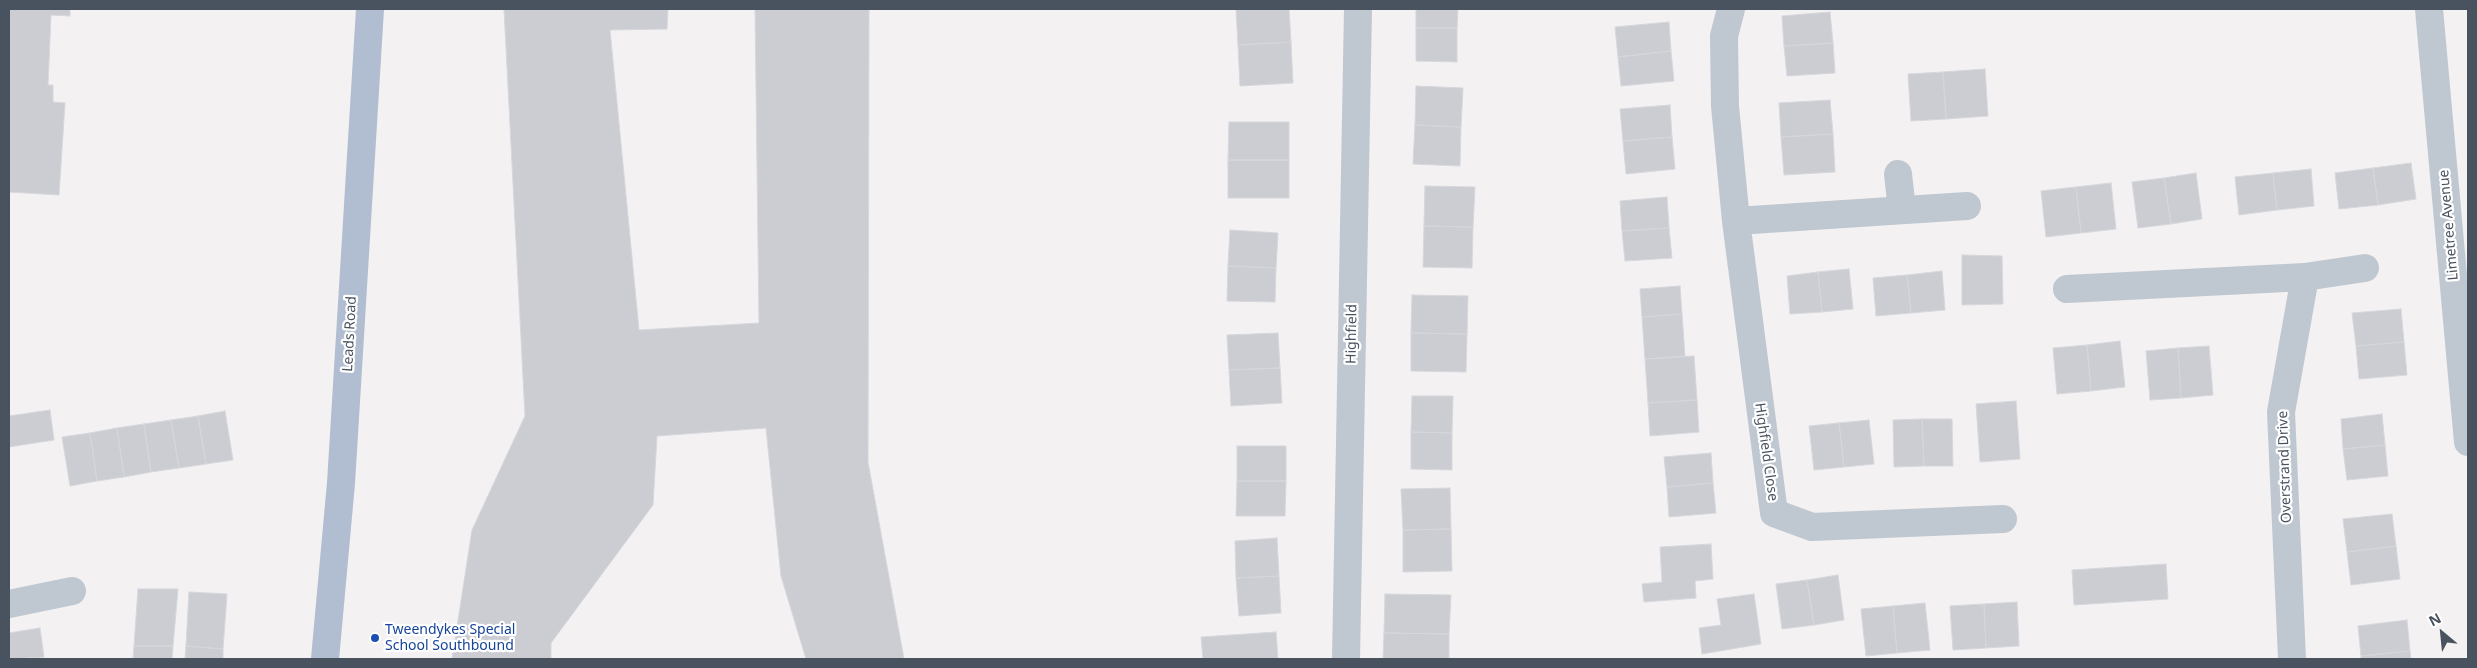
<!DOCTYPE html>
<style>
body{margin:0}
#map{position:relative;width:2477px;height:668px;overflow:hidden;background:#f3f1f1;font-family:"Noto Sans",sans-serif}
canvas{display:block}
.frame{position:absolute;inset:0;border:10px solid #49525f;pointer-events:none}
.north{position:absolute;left:2417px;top:608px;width:50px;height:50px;-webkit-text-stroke:4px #fff;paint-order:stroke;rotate:332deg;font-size:14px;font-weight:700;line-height:20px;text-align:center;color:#49525f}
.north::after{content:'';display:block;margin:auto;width:18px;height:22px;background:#49525f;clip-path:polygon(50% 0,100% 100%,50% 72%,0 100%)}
</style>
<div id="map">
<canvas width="2477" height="668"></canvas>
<div class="frame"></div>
<div class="north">N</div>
</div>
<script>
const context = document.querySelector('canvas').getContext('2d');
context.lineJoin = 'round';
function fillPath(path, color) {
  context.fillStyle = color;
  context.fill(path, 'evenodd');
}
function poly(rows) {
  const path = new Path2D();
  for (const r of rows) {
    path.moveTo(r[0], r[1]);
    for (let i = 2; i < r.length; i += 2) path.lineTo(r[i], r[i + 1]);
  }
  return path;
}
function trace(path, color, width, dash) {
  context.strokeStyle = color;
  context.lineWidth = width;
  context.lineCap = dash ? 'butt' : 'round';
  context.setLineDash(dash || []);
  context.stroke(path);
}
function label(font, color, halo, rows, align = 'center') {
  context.font = font + ' "Noto Sans",sans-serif';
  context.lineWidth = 4.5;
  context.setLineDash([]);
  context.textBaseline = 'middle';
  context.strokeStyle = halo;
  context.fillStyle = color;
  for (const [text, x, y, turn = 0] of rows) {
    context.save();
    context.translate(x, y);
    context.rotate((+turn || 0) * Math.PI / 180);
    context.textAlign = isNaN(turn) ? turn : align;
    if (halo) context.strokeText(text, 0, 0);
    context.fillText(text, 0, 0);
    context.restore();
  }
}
const building = poly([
 [9,9,70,9,70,16,51,15,48,85,53,85,53,102,65,103,59,195,9,192,9,9],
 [504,9,668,9,667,29,610,30,639,330,759,323,755,9,869,9,868,462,904,659,806,659,781,576,766,428,657,436,653,505,551,643,551,659,452,659,472,530,525,416,504,9],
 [1236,9,1289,9,1291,42,1238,45,1236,9],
 [1416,9,1458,9,1457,28,1416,28,1416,9],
 [1830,12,1833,43,1784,46,1782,16,1830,12],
 [1669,22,1671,51,1618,57,1615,27,1669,22],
 [1416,28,1457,28,1457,62,1416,61,1416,28],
 [1291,42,1293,83,1240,86,1238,45,1291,42],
 [1833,43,1835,73,1787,76,1784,46,1833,43],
 [1671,51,1674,81,1621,86,1618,57,1671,51],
 [1985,69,1988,116,1946,119,1943,72,1985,69],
 [1943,72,1946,119,1911,121,1908,74,1943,72],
 [1416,86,1463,88,1461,127,1415,125,1416,86],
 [1830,100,1833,134,1781,137,1779,103,1830,100],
 [1670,105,1672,137,1623,141,1620,109,1670,105],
 [1229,122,1289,122,1289,160,1228,160,1229,122],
 [1415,125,1461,127,1460,166,1413,164,1415,125],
 [1833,134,1835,172,1784,175,1781,137,1833,134],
 [1672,137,1675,169,1626,174,1623,141,1672,137],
 [1228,160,1289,160,1289,198,1228,198,1228,160],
 [2411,163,2416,199,2378,205,2373,168,2411,163],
 [2373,168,2378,205,2339,209,2335,173,2373,168],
 [2311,169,2314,206,2277,210,2273,173,2311,169],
 [2196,173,2202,219,2171,224,2164,178,2196,173],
 [2273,173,2277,210,2239,215,2235,177,2273,173],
 [2164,178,2171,224,2138,228,2132,182,2164,178],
 [2111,183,2116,229,2081,233,2076,187,2111,183],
 [1425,186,1475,187,1473,227,1424,226,1425,186],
 [2076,187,2081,233,2046,237,2041,191,2076,187],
 [1667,197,1669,228,1622,231,1620,201,1667,197],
 [1424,226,1473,227,1472,268,1423,267,1424,226],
 [1669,228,1672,258,1625,261,1622,231,1669,228],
 [1230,230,1278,233,1276,268,1228,266,1230,230],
 [1962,255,2002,256,2003,304,1962,305,1962,255],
 [1228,266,1276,268,1275,302,1227,301,1228,266],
 [1849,269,1853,309,1822,312,1818,272,1849,269],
 [1942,271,1945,310,1911,313,1907,275,1942,271],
 [1818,272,1822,312,1790,314,1787,276,1818,272],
 [1907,275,1911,313,1876,316,1873,278,1907,275],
 [1680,286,1682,314,1642,317,1640,289,1680,286],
 [1412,295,1468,296,1467,334,1411,333,1412,295],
 [2401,309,2404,342,2356,346,2352,313,2401,309],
 [1682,314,1685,356,1645,359,1642,317,1682,314],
 [1278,333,1280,368,1229,370,1227,335,1278,333],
 [1411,333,1467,334,1466,372,1411,371,1411,333],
 [2120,341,2125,387,2091,391,2087,345,2120,341],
 [2404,342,2407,375,2359,379,2356,346,2404,342],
 [2087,345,2091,391,2057,394,2053,348,2087,345],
 [2209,346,2213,395,2181,398,2178,348,2209,346],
 [2178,348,2181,398,2150,400,2146,351,2178,348],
 [1694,356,1697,400,1648,403,1645,359,1694,356],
 [1280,368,1282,403,1231,406,1229,370,1280,368],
 [1412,396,1453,396,1452,433,1411,432,1412,396],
 [1697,400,1699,432,1650,436,1648,403,1697,400],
 [2016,401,2020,459,1980,462,1976,404,2016,401],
 [50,410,54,440,9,447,9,416,50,410],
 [225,411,233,460,206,464,198,416,225,411],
 [2382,414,2385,445,2343,449,2341,419,2382,414],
 [198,416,206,464,179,468,171,420,198,416],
 [1922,419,1924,466,1894,467,1893,420,1922,419],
 [1922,419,1952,419,1953,466,1924,466,1922,419],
 [171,420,179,468,151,472,144,424,171,420],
 [1869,420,1874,464,1844,467,1839,423,1869,420],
 [1839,423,1844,467,1814,470,1809,426,1839,423],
 [144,424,151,472,124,477,117,428,144,424],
 [117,428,124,477,97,481,90,433,117,428],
 [1411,432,1452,433,1452,470,1411,469,1411,432],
 [90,433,97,481,70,486,62,437,90,433],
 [2385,445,2388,476,2347,480,2343,449,2385,445],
 [1237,446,1286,446,1286,481,1237,481,1237,446],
 [1711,453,1713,483,1667,487,1664,457,1711,453],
 [1237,481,1286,481,1285,516,1236,516,1237,481],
 [1713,483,1716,513,1669,517,1667,487,1713,483],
 [1450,488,1451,529,1403,530,1401,489,1450,488],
 [2392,514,2396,546,2347,552,2343,519,2392,514],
 [1451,529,1452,571,1403,572,1403,530,1451,529],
 [1277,538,1279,576,1236,578,1235,541,1277,538],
 [1711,544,1713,579,1695,581,1696,598,1644,602,1642,584,1662,582,1660,547,1711,544],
 [2396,546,2400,579,2351,585,2347,552,2396,546],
 [2166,564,2168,599,2074,605,2072,570,2166,564],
 [1838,575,1844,620,1814,625,1807,580,1838,575],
 [1279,576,1281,613,1239,616,1236,578,1279,576],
 [1807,580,1814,625,1782,629,1776,584,1807,580],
 [138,589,178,589,173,646,134,646,138,589],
 [189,592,227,594,223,649,186,646,189,592],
 [1385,594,1451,595,1449,634,1384,633,1385,594],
 [1754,594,1761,644,1702,654,1699,628,1721,625,1717,599,1754,594],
 [2017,602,2019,646,1986,648,1984,604,2017,602],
 [1925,603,1930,650,1897,653,1893,606,1925,603],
 [1984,604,1986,648,1953,650,1950,606,1984,604],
 [1893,606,1897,653,1866,656,1861,609,1893,606],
 [2407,620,2410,651,2361,656,2358,626,2407,620],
 [40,628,44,657,9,659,9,633,40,628],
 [1276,632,1278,659,1203,659,1201,637,1276,632],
 [1384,633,1449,634,1449,659,1383,659,1384,633],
 [134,646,173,646,172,659,133,659,134,646],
 [186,646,223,649,223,659,185,659,186,646],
 [2410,651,2411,659,2361,659,2361,656,2410,651]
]);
fillPath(building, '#cbcdd3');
trace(building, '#d5d7dc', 1);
trace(poly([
 [1731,9,1724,36,1725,106,1736,221,1774,513,1812,527,2003,519],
 [2429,9,2468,442],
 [1898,174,1902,210],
 [1736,221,1967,206],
 [2067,289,2305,277,2365,268],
 [9,604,72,591],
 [1346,659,1358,9],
 [2292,659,2281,412,2305,277]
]), '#bfc7d0', 28);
trace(poly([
 [325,659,341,483,370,9]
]), '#b1bdd0', 28);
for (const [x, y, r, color] of [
 [375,638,5,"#1a4fb4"]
]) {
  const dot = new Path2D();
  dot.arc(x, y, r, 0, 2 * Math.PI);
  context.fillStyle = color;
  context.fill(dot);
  trace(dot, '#fff', 2);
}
label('14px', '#49525f', '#fff', [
 ["Limetree Avenue",2449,225,-95],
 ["Leads Road",350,334,-87],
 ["Highfield",1352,334,-89],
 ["Highfield Close",1766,452,82],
 ["Overstrand Drive",2285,467,-92]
]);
label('14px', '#164399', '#fff', [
 ["Tweendykes Special",385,630],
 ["School Southbound",385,646]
], 'left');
</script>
